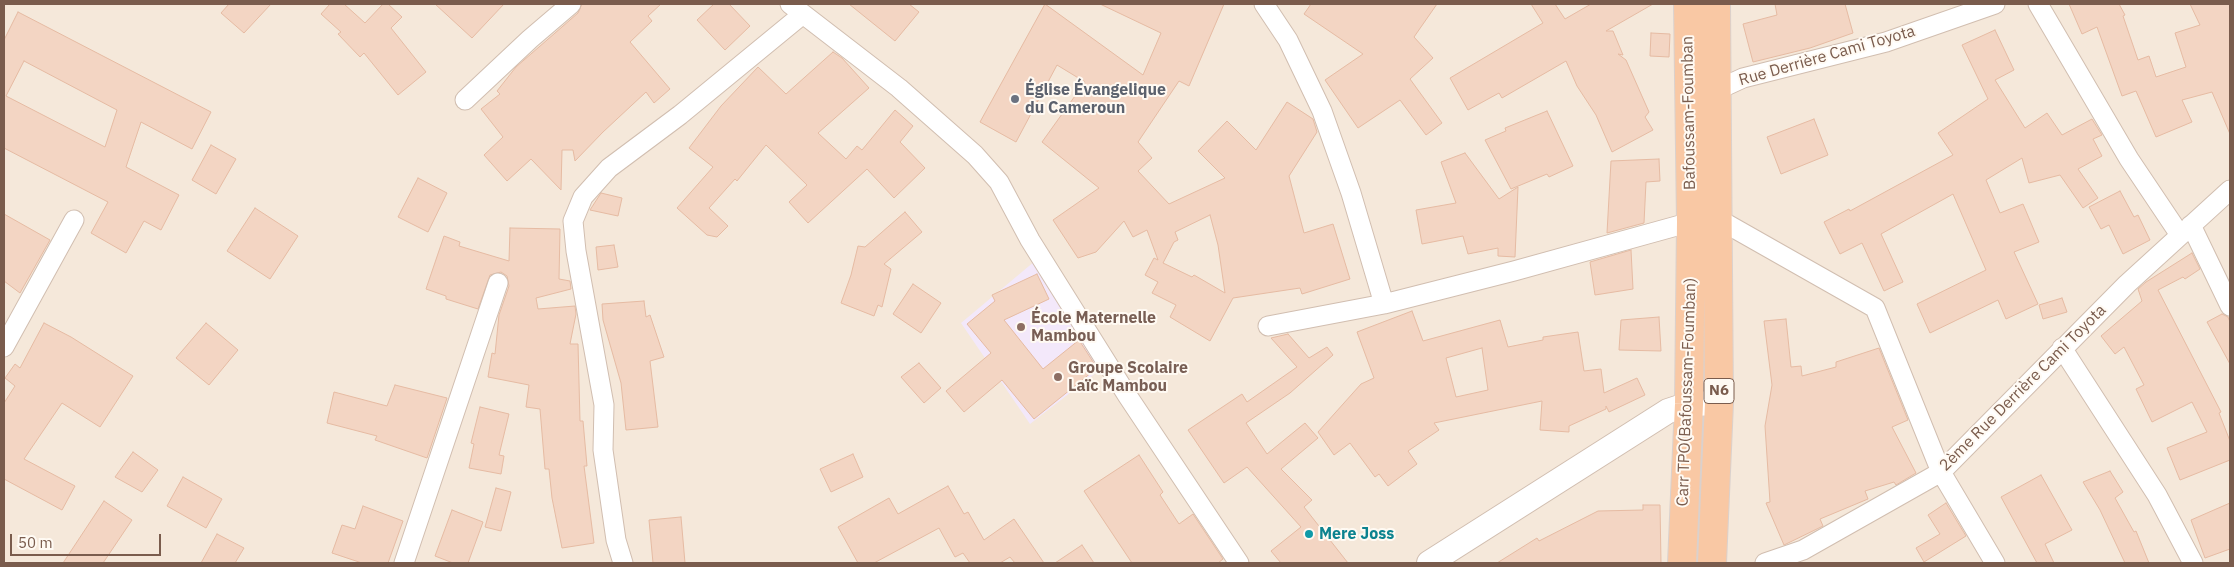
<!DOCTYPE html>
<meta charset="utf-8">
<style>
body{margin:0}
#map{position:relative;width:2234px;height:567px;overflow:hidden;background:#fdf6ec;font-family:"IBM Plex Sans",sans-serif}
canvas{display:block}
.frame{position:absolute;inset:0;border:5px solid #7a5c4d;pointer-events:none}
.scale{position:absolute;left:10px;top:534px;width:151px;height:22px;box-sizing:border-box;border:2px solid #7a5c4d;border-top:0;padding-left:6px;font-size:15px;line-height:18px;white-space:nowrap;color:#7a5c4d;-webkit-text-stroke:4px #fffaf3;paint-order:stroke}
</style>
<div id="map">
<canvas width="2234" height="567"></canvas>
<div class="frame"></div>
<div class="scale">50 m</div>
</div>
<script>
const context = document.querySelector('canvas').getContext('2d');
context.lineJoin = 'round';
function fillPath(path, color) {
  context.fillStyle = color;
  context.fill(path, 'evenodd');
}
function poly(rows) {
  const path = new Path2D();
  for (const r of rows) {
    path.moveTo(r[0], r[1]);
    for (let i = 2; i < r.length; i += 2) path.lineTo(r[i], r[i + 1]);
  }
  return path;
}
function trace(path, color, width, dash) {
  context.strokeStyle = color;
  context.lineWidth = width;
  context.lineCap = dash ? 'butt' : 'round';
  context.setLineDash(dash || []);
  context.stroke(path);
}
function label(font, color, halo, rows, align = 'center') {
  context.font = font + ' "IBM Plex Sans",sans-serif';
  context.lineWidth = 4;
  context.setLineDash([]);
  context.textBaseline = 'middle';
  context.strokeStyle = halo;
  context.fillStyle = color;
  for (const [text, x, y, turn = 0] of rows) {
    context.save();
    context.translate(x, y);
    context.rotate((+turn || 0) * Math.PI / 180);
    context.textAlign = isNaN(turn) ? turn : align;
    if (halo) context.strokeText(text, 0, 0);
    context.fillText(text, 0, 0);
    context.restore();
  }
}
fillPath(poly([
 [4,4,2230,4,2230,563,4,563]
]), '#f5e8da');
fillPath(poly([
 [1035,261,1106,365,1030,424,961,323]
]), '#f3e8fa');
const building = poly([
 [229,4,271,4,244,33,221,13,229,4],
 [330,4,344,4,365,23,383,4,388,4,402,17,391,28,426,72,398,95,364,53,360,57,338,34,341,32,321,14,330,4],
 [435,4,504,4,472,38,435,4],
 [582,4,661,4,648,16,652,21,630,42,670,89,654,103,646,92,603,132,575,161,573,150,562,150,561,190,531,159,507,181,484,155,503,137,481,109,500,94,497,91,516,67,578,13,582,4],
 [714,4,729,4,750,26,725,50,697,20,714,4],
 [849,4,909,4,919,12,895,41,849,4],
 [1045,4,1143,75,1161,33,1100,4,1224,4,1189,86,1179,81,1138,142,1152,158,1138,171,1169,204,1225,178,1198,151,1227,121,1256,150,1287,102,1313,119,1317,132,1289,176,1304,233,1333,224,1350,279,1302,294,1300,288,1233,298,1210,341,1170,317,1176,305,1152,293,1158,282,1145,275,1154,258,1158,260,1147,230,1133,237,1124,221,1096,252,1078,258,1053,220,1099,188,1042,142,1085,82,1057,65,1016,142,980,122,1045,4],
 [1210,215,1218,245,1225,293,1194,275,1192,277,1163,263,1174,242,1178,240,1175,232,1210,215],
 [1311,4,1437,4,1414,37,1433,58,1410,79,1442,123,1426,135,1400,100,1358,128,1325,80,1363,54,1304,14,1311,4],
 [1531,4,1555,4,1565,19,1591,4,1653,4,1606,31,1613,31,1623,55,1618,54,1626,60,1649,112,1645,117,1653,130,1612,152,1596,115,1577,86,1566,61,1502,98,1499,93,1468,110,1450,78,1543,23,1531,4],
 [1775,4,1845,4,1853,33,1810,48,1753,62,1743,24,1777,15,1775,4],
 [2069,4,2119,4,2125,15,2123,16,2138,60,2149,56,2156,77,2186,67,2175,33,2200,25,2190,4,2230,4,2230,134,2212,92,2182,100,2192,122,2156,137,2136,91,2122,96,2097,27,2082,34,2069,4],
 [18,12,211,112,192,149,141,122,126,167,179,195,161,230,144,221,126,253,91,233,108,202,4,148,4,40,18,12],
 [24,61,117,110,105,147,6,96,24,61],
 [1995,30,2014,70,1995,80,2025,128,2047,113,2062,135,2092,119,2102,135,2093,139,2102,156,2078,169,2098,198,2083,208,2060,175,2029,183,2022,158,1986,180,2000,213,2023,204,2039,242,2014,252,2038,304,2006,319,1998,300,1930,333,1917,304,1986,270,1953,194,1881,234,1903,282,1884,291,1862,243,1840,254,1824,222,1849,209,1850,211,1953,155,1938,133,1988,99,1962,45,1995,30],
 [1651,33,1670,34,1669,57,1650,56,1651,33],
 [833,52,842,58,869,88,818,133,846,159,857,146,862,150,895,110,913,126,900,142,925,168,894,198,867,169,808,223,789,202,807,185,766,145,737,181,735,179,709,208,728,226,717,237,707,235,677,208,713,167,689,148,721,106,758,67,786,94,833,52],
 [1547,111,1573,166,1549,177,1547,174,1511,189,1485,140,1506,131,1505,128,1547,111],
 [1814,119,1828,155,1781,174,1767,137,1814,119],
 [211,145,236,159,216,194,192,180,211,145],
 [1465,153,1499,199,1518,187,1515,257,1498,256,1498,248,1468,254,1463,236,1422,244,1416,210,1456,203,1441,162,1465,153],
 [1659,159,1660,181,1646,182,1644,223,1607,233,1611,161,1659,159],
 [418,178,447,193,428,232,398,217,418,178],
 [2120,191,2134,217,2138,215,2150,240,2123,254,2109,225,2101,229,2089,207,2120,191],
 [601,193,622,198,618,216,590,210,601,193],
 [255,208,298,236,270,279,227,251,255,208],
 [905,212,922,232,884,264,891,269,882,307,878,305,874,316,841,303,851,275,858,246,865,247,905,212],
 [4,214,50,240,20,293,4,281,4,214],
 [510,228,560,229,559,279,570,281,571,289,536,298,538,309,575,306,576,314,570,344,578,344,580,421,583,421,587,466,584,466,594,543,562,548,552,498,549,469,545,469,540,409,526,407,529,385,488,377,492,353,495,354,499,315,509,286,507,276,501,272,490,275,478,309,446,299,446,296,426,289,444,236,460,242,459,246,509,261,510,228],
 [614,245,618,267,598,270,596,247,614,245],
 [1631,250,1633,289,1595,295,1590,262,1631,250],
 [2192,253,2200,269,2185,279,2183,277,2158,290,2221,412,2219,413,2230,441,2230,460,2180,480,2167,448,2207,432,2192,402,2152,422,2136,389,2144,385,2124,347,2115,354,2101,336,2142,301,2138,289,2146,282,2192,253],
 [1037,274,1049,299,1004,320,1043,369,1079,340,1097,368,1034,419,1002,380,964,412,946,391,991,353,967,324,995,301,992,295,1037,274],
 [913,284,941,303,921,333,893,314,913,284],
 [2062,298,2067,312,2043,319,2039,305,2062,298],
 [644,301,646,317,650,315,664,357,650,361,658,427,626,430,621,383,603,320,602,304,644,301],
 [1412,311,1423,341,1500,320,1508,347,1543,340,1543,337,1578,332,1584,371,1601,369,1604,393,1637,378,1645,395,1609,412,1606,406,1606,409,1569,426,1569,432,1540,430,1542,401,1434,423,1439,430,1408,451,1417,464,1388,486,1379,474,1375,477,1350,443,1334,455,1318,432,1361,384,1374,378,1357,332,1412,311],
 [1482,348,1488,390,1456,397,1446,358,1482,348],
 [2222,314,2228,317,2230,322,2230,364,2207,322,2222,314],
 [1659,317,1661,351,1619,350,1621,320,1659,317],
 [1786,319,1791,367,1801,366,1802,376,1836,367,1836,362,1879,348,1908,420,1892,427,1916,473,1896,485,1894,482,1865,491,1868,499,1820,519,1823,526,1784,545,1766,503,1770,502,1765,426,1772,385,1764,321,1786,319],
 [44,323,71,337,133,376,100,427,62,403,24,459,75,486,62,510,4,479,4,403,15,386,5,378,15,364,20,368,44,323],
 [206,323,238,350,209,385,176,358,206,323],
 [1288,334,1309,358,1327,347,1333,355,1290,393,1246,423,1267,454,1305,423,1318,438,1281,469,1312,500,1304,507,1348,563,1281,563,1271,551,1301,527,1247,467,1224,483,1188,430,1242,394,1247,402,1297,367,1271,338,1288,334],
 [919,363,941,388,924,403,901,377,919,363],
 [395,385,447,398,427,458,375,440,377,436,327,423,334,392,387,406,395,385],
 [480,407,509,414,499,455,504,456,501,474,469,468,474,444,471,443,480,407],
 [133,452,158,470,142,492,115,477,133,452],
 [853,454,863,477,831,492,820,469,853,454],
 [1139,455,1163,492,1160,495,1179,524,1193,514,1223,559,1218,563,1132,563,1084,491,1139,455],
 [2110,471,2123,492,2115,498,2134,532,2136,531,2149,563,2125,563,2100,510,2083,482,2110,471],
 [2041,475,2072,530,2045,544,2054,563,2037,563,2001,497,2041,475],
 [183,477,222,499,206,528,167,506,183,477],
 [948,486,964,514,968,512,984,540,1014,519,1044,563,1015,563,1010,557,1000,563,970,563,963,553,955,557,939,528,874,563,858,563,838,527,889,498,898,514,948,486],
 [496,488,511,492,501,531,485,527,496,488],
 [104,501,132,520,103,563,63,563,104,501],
 [1946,503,1966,536,1924,562,1916,548,1940,534,1928,515,1946,503],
 [2230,503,2230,549,2205,558,2191,520,2230,503],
 [1643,505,1660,505,1661,563,1497,563,1537,538,1539,541,1598,511,1643,510,1643,505],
 [363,506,403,521,388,563,362,563,332,553,342,525,355,529,363,506],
 [452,510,483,522,468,563,453,563,435,556,452,510],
 [681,517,685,563,653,563,649,520,681,517],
 [217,534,244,548,235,563,201,563,217,534],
 [1082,545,1094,563,1055,563,1082,545]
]);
fillPath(building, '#f3d5c3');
trace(building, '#e6bba3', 1);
const minor = poly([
 [790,4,899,88,975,155,999,182,1030,240,1127,395,1239,563],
 [1264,4,1288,40,1322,111,1351,193,1384,304],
 [2038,4,2129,159,2180,235],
 [1717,90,1743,78,1886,42,1995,4],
 [465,100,530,39,571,4],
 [2191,225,2230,306],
 [1268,326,1384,304,1514,271,1691,222,1718,219,1875,308,1941,472,1995,563],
 [4,347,74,220],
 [2062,348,2157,495,2193,563],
 [404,563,498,283],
 [623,563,616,540,603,450,604,405,576,251,573,221,583,197,609,168,680,115,803,14],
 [1765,563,1803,550,1941,472,2127,284,2230,190]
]);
const tertiary = poly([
 [1429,563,1668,411,1689,404,1719,403]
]);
const trunk = poly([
 [1682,563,1689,404,1691,222,1688,4],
 [1712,563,1719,403,1716,4]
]);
trace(minor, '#d1beb0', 21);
trace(tertiary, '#d1beb0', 26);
trace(trunk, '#dad1cd', 30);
trace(minor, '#fff', 19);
trace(tertiary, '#fff', 24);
trace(trunk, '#f9c8a4', 28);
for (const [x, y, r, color] of [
 [1015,99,5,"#6b7280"],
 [1021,327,5,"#8d6e63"],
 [1058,377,5,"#8d6e63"],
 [1309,534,5,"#0f9aa8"]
]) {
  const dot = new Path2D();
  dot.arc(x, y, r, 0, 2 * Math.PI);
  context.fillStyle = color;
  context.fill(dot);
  trace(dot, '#fffaf3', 2);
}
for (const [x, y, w] of [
 [1719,391,30]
]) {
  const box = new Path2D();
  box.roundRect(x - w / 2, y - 12.5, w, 25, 4);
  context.fillStyle = '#fffaf3';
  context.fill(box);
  trace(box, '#7a5c4d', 1);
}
label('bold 15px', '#7a5c4d', null, [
 ["N6",1719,391]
]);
label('16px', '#7a5c4d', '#fffaf3', [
 ["Rue Derrière Cami Toyota",1827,56,-16],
 ["Bafoussam-Foumban",1689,113,-91],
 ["2ème Rue Derrière Cami Toyota",2023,388,-45],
 ["Carr TPO(Bafoussam-Foumban)",1687,392,-88]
]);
label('bold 16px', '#5b616d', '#fffaf3', [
 ["Église Évangelique",1025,90],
 ["du Cameroun",1025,108]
], 'left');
label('bold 16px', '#785e54', '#fffaf3', [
 ["École Maternelle",1031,318],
 ["Mambou",1031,336],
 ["Groupe Scolaire",1068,368],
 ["Laïc Mambou",1068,386]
], 'left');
label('bold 16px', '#0d838f', '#fffaf3', [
 ["Mere Joss",1319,534]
], 'left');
</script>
